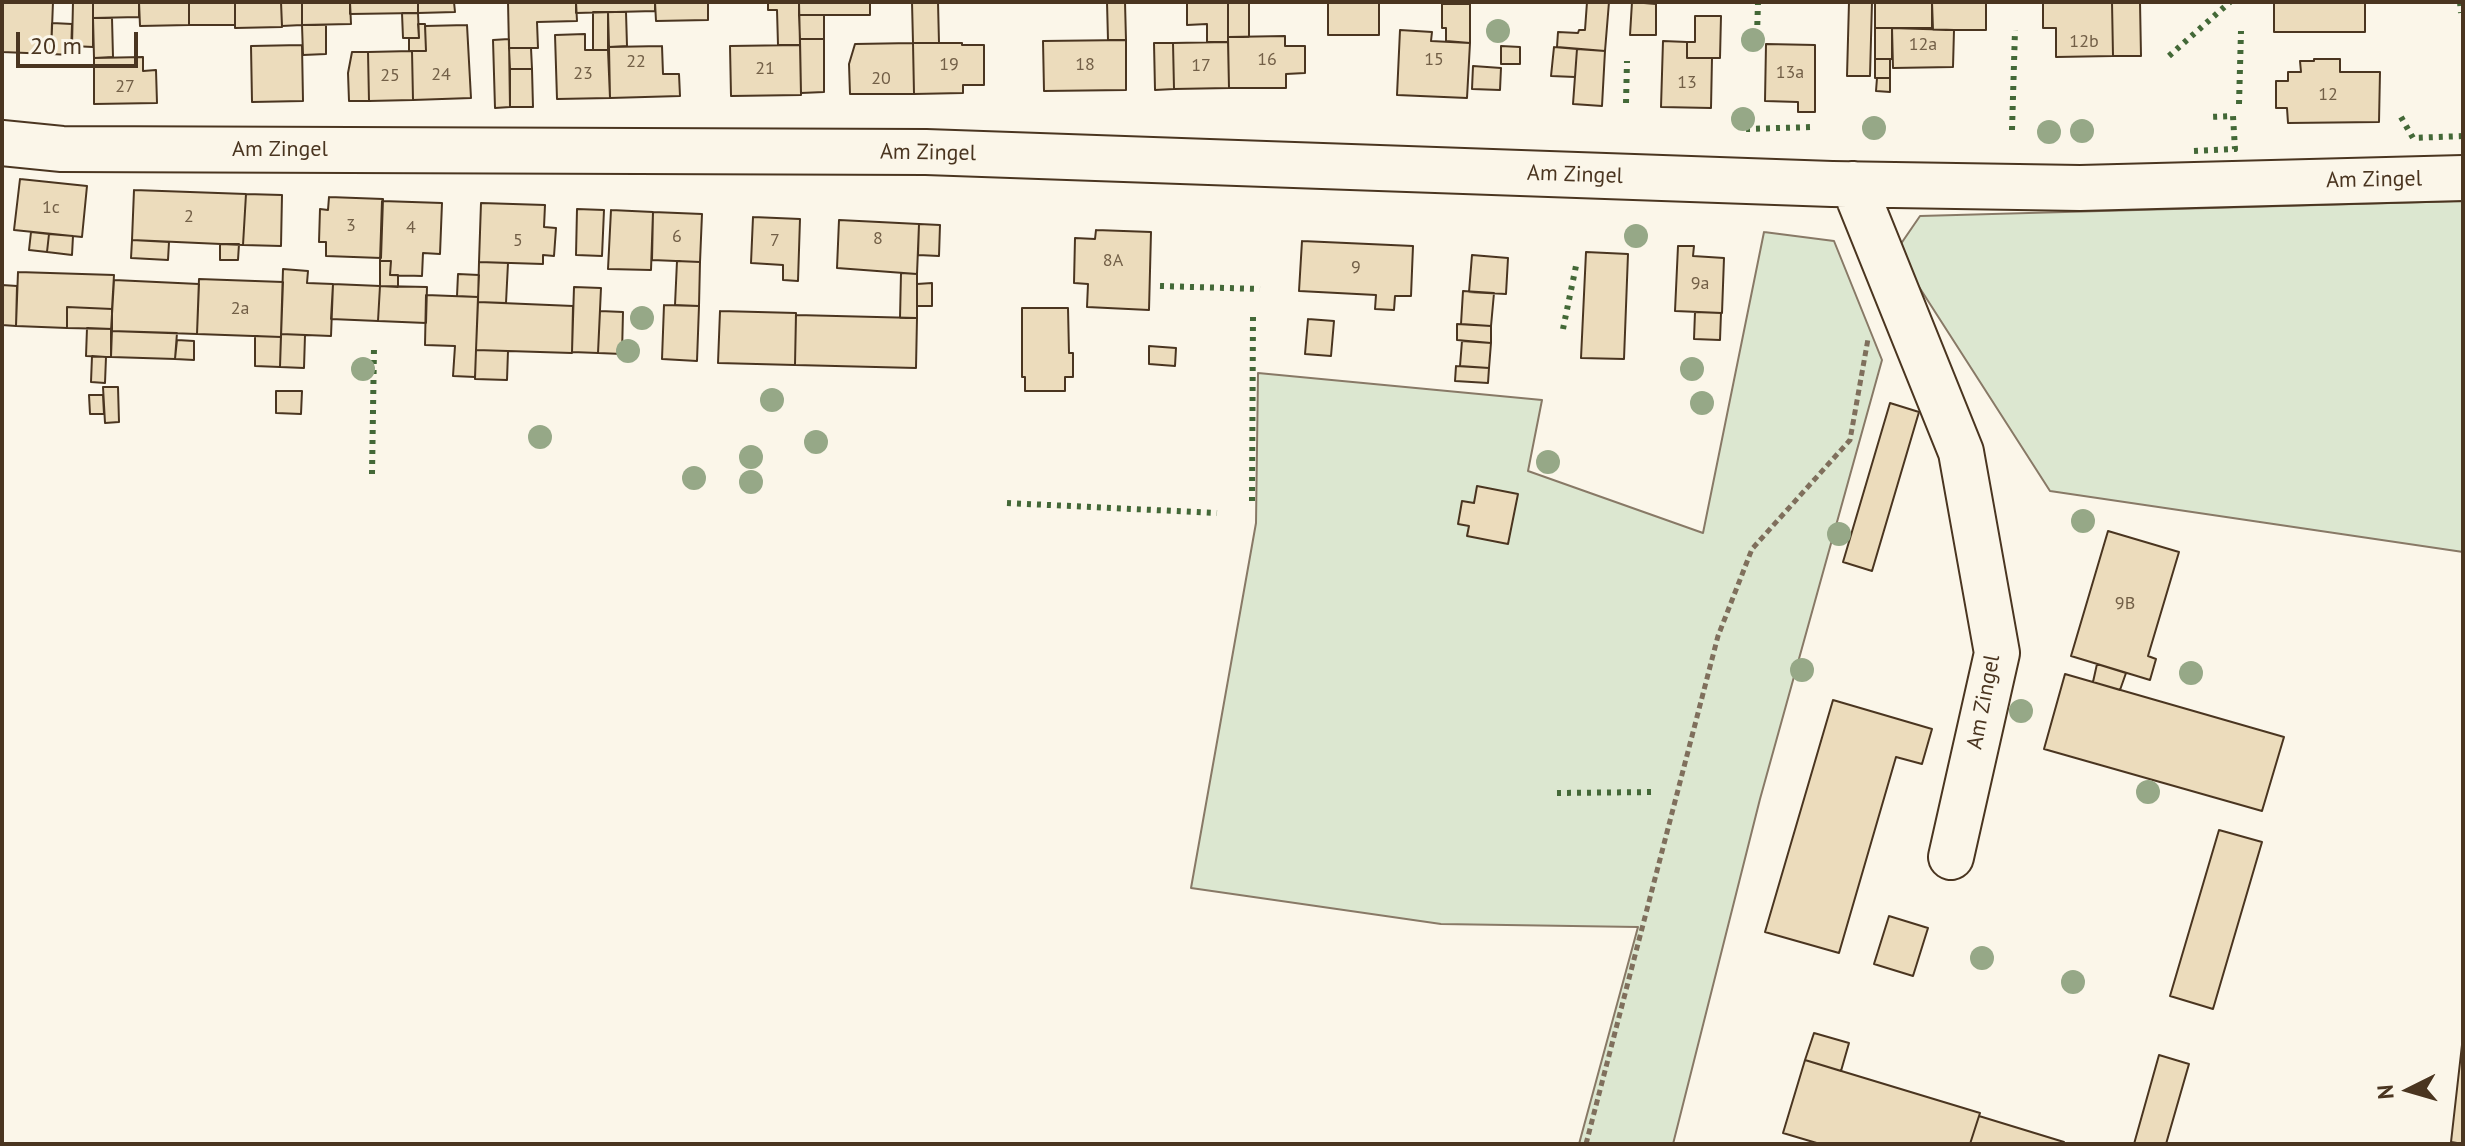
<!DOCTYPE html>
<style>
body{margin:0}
#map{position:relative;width:2465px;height:1146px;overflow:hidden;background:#fbf6e9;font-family:"PT Sans",sans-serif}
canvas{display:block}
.frame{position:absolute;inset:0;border:4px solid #4a3520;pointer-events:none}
.north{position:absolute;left:2369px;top:1050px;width:80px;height:80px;-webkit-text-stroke:6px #fbf6e9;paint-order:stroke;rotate:265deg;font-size:22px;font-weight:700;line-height:32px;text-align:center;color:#4a3520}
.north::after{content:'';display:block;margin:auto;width:28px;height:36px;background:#4a3520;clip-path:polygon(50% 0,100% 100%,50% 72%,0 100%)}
.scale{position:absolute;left:16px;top:32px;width:122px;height:36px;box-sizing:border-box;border:4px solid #4a3520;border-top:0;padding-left:10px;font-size:24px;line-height:28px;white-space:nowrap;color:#4a3520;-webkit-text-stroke:6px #fbf6e9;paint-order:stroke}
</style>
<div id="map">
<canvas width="2465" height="1146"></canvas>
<div class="frame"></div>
<div class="north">N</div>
<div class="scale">20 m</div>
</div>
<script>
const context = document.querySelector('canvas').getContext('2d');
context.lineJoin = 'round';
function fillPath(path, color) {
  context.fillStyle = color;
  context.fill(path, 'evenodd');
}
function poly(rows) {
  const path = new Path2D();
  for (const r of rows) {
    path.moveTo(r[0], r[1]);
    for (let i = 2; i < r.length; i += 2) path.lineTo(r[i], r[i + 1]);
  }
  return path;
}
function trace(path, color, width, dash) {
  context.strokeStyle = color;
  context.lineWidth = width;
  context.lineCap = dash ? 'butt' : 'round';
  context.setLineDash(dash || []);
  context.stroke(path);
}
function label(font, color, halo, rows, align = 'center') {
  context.font = font + ' "PT Sans",sans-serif';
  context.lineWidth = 6;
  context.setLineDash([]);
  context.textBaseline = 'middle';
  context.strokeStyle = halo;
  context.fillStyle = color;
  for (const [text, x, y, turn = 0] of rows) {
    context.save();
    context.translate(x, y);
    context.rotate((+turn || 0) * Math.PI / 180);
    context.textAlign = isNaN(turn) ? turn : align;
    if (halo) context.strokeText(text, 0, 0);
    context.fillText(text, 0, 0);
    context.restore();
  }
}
const green = poly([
 [2463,201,2463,552,2050,491,1896,251,1920,216,2463,201],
 [1764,232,1834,241,1882,360,1760,799,1673,1144,1579,1144,1638,927,1441,924,1191,888,1256,523,1258,373,1542,400,1528,471,1703,533,1764,232]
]);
fillPath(green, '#dce7d0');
trace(green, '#887966', 2);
const building = poly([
 [2,2,53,2,51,54,2,52,2,2],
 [73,2,93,2,93,47,72,46,73,2],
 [93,2,139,2,139,17,93,18,93,2],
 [139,2,189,2,189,25,140,26,139,2],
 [189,2,235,2,235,25,189,25,189,2],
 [235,2,281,2,282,27,235,28,235,2],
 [281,2,302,2,302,25,282,26,281,2],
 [302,2,350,2,351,24,302,25,302,2],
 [350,2,418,2,418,13,350,14,350,2],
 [418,2,454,2,455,12,418,13,418,2],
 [508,2,576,2,577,21,537,22,538,48,509,48,508,2],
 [576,2,655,2,655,11,576,13,576,2],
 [655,2,708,2,708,20,656,21,655,2],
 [768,2,799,2,800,45,778,45,777,10,768,10,768,2],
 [799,2,870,2,870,15,799,15,799,2],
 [912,2,938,2,939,43,913,43,912,2],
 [1107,2,1125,2,1126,40,1108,40,1107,2],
 [1187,2,1228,3,1228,42,1207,42,1207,24,1187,25,1187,2],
 [1328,2,1379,2,1379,35,1328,35,1328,2],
 [1587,2,1609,2,1605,51,1557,47,1558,32,1578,33,1579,30,1585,30,1587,2],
 [1632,2,1656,4,1656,35,1630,35,1632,2],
 [1849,2,1872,2,1870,76,1847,76,1849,2],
 [1875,2,1932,2,1932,28,1875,28,1875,2],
 [1932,2,1986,2,1986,30,1933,30,1932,2],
 [2043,2,2112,2,2113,56,2056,57,2056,28,2043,28,2043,2],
 [2112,2,2140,2,2141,56,2113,56,2112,2],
 [2274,2,2365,2,2365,32,2274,32,2274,2],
 [1228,3,1249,3,1249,37,1228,37,1228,3],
 [1442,4,1470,4,1470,43,1446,41,1446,28,1442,28,1442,4],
 [593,12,608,12,608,50,593,50,593,12],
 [608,12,626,12,627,46,609,47,608,12],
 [402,13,418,13,419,38,403,38,402,13],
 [799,15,824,15,824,39,800,39,799,15],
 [1695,16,1721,16,1720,58,1687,58,1687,42,1695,42,1695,16],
 [93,18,112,18,113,57,94,58,93,18],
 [52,23,72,24,71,55,51,54,52,23],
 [418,24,425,24,426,51,409,51,409,38,419,38,418,24],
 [302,25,326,25,326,54,303,55,302,25],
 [467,25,471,98,413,100,412,51,426,51,425,26,467,25],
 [1875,28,1892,28,1892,59,1875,59,1875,28],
 [1892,28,1954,30,1953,67,1893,68,1892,28],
 [1400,30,1432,32,1431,41,1470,43,1467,98,1397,95,1400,30],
 [585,34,585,50,608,50,610,98,557,99,555,35,585,34],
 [1285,36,1285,46,1305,46,1305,73,1286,74,1286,88,1229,88,1228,37,1285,36],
 [509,39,510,107,495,108,493,40,509,39],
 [800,39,824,39,824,92,801,93,800,39],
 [1126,40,1126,90,1044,91,1043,41,1126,40],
 [1663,41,1687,42,1687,58,1712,58,1711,108,1661,107,1663,41],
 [1228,42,1229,88,1174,89,1173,43,1228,42],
 [913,43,914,94,850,94,849,64,855,44,913,43],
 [913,43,962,43,962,45,984,45,984,85,963,85,963,93,914,94,913,43],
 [1154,43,1173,43,1174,89,1155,90,1154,43],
 [1766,44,1815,45,1815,112,1798,112,1798,102,1765,101,1766,44],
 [302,45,303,101,252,102,251,46,302,45],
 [800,45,801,95,731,96,730,46,800,45],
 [662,46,663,74,679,74,680,96,610,98,609,47,662,46],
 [1501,46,1520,47,1520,64,1501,64,1501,46],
 [1554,47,1577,49,1575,77,1551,76,1554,47],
 [509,48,531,48,532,69,510,69,509,48],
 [1577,49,1605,51,1602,106,1573,104,1577,49],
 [412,51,413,100,369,101,368,52,412,51],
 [352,52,368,52,369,101,349,101,348,73,352,52],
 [143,57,143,71,156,70,157,103,94,104,94,58,143,57],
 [1875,59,1890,59,1890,78,1875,78,1875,59],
 [2314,59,2340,59,2340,72,2380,72,2379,122,2288,123,2287,108,2276,108,2276,81,2288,81,2288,72,2301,72,2300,61,2314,61,2314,59],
 [1473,66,1501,68,1500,90,1472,89,1473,66],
 [510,69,532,69,533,107,510,107,510,69],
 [1877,78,1890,78,1890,92,1876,91,1877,78],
 [20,179,87,186,82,237,14,230,20,179],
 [134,190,246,194,243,245,132,240,134,190],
 [246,194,282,195,281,246,243,245,246,194],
 [329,197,383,199,381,258,326,256,326,242,319,242,320,209,328,210,329,197],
 [382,201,442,203,440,254,423,253,422,276,390,275,391,261,380,261,382,201],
 [481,203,545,205,544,227,556,228,554,256,543,255,543,264,479,262,481,203],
 [577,209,604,210,602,256,576,255,577,209],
 [611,210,653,212,651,270,608,269,611,210],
 [653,212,702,214,700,262,652,260,653,212],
 [753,217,800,219,798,281,783,280,783,265,751,263,753,217],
 [839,220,919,224,917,274,837,268,839,220],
 [919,224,940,225,939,256,918,255,919,224],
 [1096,230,1151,232,1149,310,1087,307,1088,284,1074,283,1075,238,1095,239,1096,230],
 [31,232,49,234,47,252,29,250,31,232],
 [49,234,73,236,72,255,47,252,49,234],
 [132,240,169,242,168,260,131,258,132,240],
 [1302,241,1413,246,1411,296,1395,296,1394,310,1375,309,1376,295,1299,291,1302,241],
 [220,244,239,244,238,260,220,260,220,244],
 [1678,246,1694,246,1693,256,1724,258,1722,313,1675,311,1678,246],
 [1586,252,1628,254,1624,359,1581,358,1586,252],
 [1472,255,1508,258,1506,294,1469,292,1472,255],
 [380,261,391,261,390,275,398,275,398,287,380,286,380,261],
 [677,261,700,262,699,306,675,305,677,261],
 [479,262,508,263,506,303,478,302,479,262],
 [283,269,308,271,307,283,333,284,331,336,281,334,283,269],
 [18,272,114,275,112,309,67,307,67,328,16,326,18,272],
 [901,273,917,274,917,318,900,318,901,273],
 [458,274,479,275,478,297,457,296,458,274],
 [199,279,283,282,281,337,197,334,199,279],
 [114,280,199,284,197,334,111,331,114,280],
 [932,283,932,306,917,306,917,284,932,283],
 [333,284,380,286,378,321,331,319,333,284],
 [2,285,17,286,16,326,2,325,2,285],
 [380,286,427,287,426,323,378,321,380,286],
 [574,287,601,288,598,353,572,352,574,287],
 [1463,291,1494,293,1491,326,1461,324,1463,291],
 [426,295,478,297,475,377,453,376,455,346,425,345,426,295],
 [478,302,573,306,572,353,476,350,478,302],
 [664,305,699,306,697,361,662,359,664,305],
 [67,307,112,309,112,329,67,328,67,307],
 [1022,308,1068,308,1069,353,1073,353,1073,377,1065,377,1065,391,1025,391,1025,377,1022,377,1022,308],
 [600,311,623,312,622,354,598,353,600,311],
 [720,311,796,313,795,365,718,363,720,311],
 [1695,312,1721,313,1720,340,1694,339,1695,312],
 [796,315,917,318,916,368,795,365,796,315],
 [1308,319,1334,321,1331,356,1305,354,1308,319],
 [1457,324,1491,326,1491,343,1457,340,1457,324],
 [87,328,112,329,111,357,86,356,87,328],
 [111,331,177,333,175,359,111,357,111,331],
 [281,334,305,335,304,368,280,367,281,334],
 [255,336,281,337,280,367,255,366,255,336],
 [177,340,194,341,194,360,175,359,177,340],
 [1462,341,1491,343,1489,368,1460,366,1462,341],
 [1149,346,1176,348,1175,366,1149,364,1149,346],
 [476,350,508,351,507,380,475,379,476,350],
 [92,356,106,357,105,383,91,382,92,356],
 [1456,366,1489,368,1488,383,1455,381,1456,366],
 [103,387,118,387,119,422,105,423,103,387],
 [276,391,302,391,301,414,276,413,276,391],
 [89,395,103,395,104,414,90,414,89,395],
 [1890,403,1919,412,1872,571,1843,562,1890,403],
 [1477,486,1518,494,1508,544,1467,536,1469,526,1458,524,1462,501,1474,503,1477,486],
 [2108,531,2179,552,2148,656,2156,659,2150,680,2071,656,2108,531],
 [2097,664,2126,673,2120,690,2093,682,2097,664],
 [2065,674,2284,737,2262,811,2044,749,2065,674],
 [1833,700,1932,729,1922,764,1896,757,1839,953,1765,932,1833,700],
 [2219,830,2262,842,2213,1009,2170,996,2219,830],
 [1889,916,1928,928,1913,976,1874,964,1889,916],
 [1814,1033,1849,1043,1841,1071,1805,1060,1814,1033],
 [2463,1036,2463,1144,2451,1142,2463,1036],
 [2159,1055,2189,1064,2166,1144,2134,1144,2159,1055],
 [1805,1060,1980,1113,1970,1144,1820,1144,1783,1133,1805,1060],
 [1979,1116,2064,1142,2063,1144,1970,1144,1979,1116]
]);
fillPath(building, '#ecdcbc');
trace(building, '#4a3520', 2);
const minor = poly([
 [2,143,62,149,926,152,1832,184,2080,188,2463,178],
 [1853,184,1961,452,1997,653,1951,857]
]);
trace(minor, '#4a3520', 48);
trace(poly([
 [1586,1144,1718,636,1752,549,1850,440,1868,339]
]), '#7f6f5c', 5, [6, 4]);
trace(minor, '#fbf6e9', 44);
trace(poly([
 [2460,2,2461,13],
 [1757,35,1758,2],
 [2169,56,2230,2],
 [1626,103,1627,61],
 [2239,104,2241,31],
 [2401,117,2413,138,2463,136],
 [1746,129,1813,127],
 [2012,130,2015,30],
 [2194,151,2235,149,2233,116,2208,117],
 [1160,286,1260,289],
 [1563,329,1577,261],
 [372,474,374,348],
 [1252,501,1253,315],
 [1007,503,1217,513],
 [1557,793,1654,792]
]), '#436837', 6, [4, 6]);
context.fillStyle = '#96a887';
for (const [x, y] of [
 [1498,31],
 [1753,40],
 [1743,119],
 [1874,128],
 [2082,131],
 [2049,132],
 [1636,236],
 [642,318],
 [628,351],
 [363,369],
 [1692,369],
 [772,400],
 [1702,403],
 [540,437],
 [816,442],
 [751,457],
 [1548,462],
 [694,478],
 [751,482],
 [2083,521],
 [1839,534],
 [1802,670],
 [2191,673],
 [2021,711],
 [2148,792],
 [1982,958],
 [2073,982]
]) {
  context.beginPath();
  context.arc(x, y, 12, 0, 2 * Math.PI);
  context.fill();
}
label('18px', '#725f47', null, [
 ["12b",2084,42],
 ["12a",1923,45],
 ["16",1267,60],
 ["15",1434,60],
 ["22",636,62],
 ["19",949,65],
 ["18",1085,65],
 ["17",1201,66],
 ["21",765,69],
 ["13a",1790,73],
 ["23",583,74],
 ["24",441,75],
 ["25",390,76],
 ["20",881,79],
 ["13",1687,83],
 ["27",125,87],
 ["12",2328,95],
 ["1c",51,208],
 ["2",189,217],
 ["3",351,226],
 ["4",411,228],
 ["6",677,237],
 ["8",878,239],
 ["5",518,241],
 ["7",775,241],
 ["8A",1113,261],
 ["9",1356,268],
 ["9a",1700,284],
 ["2a",240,309],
 ["9B",2125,604]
]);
label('22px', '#4a3520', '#fbf6e9', [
 ["Am Zingel",280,150],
 ["Am Zingel",928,153,1],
 ["Am Zingel",1575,175,2],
 ["Am Zingel",2374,180,-1],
 ["Am Zingel",1984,702,-79]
]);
</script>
